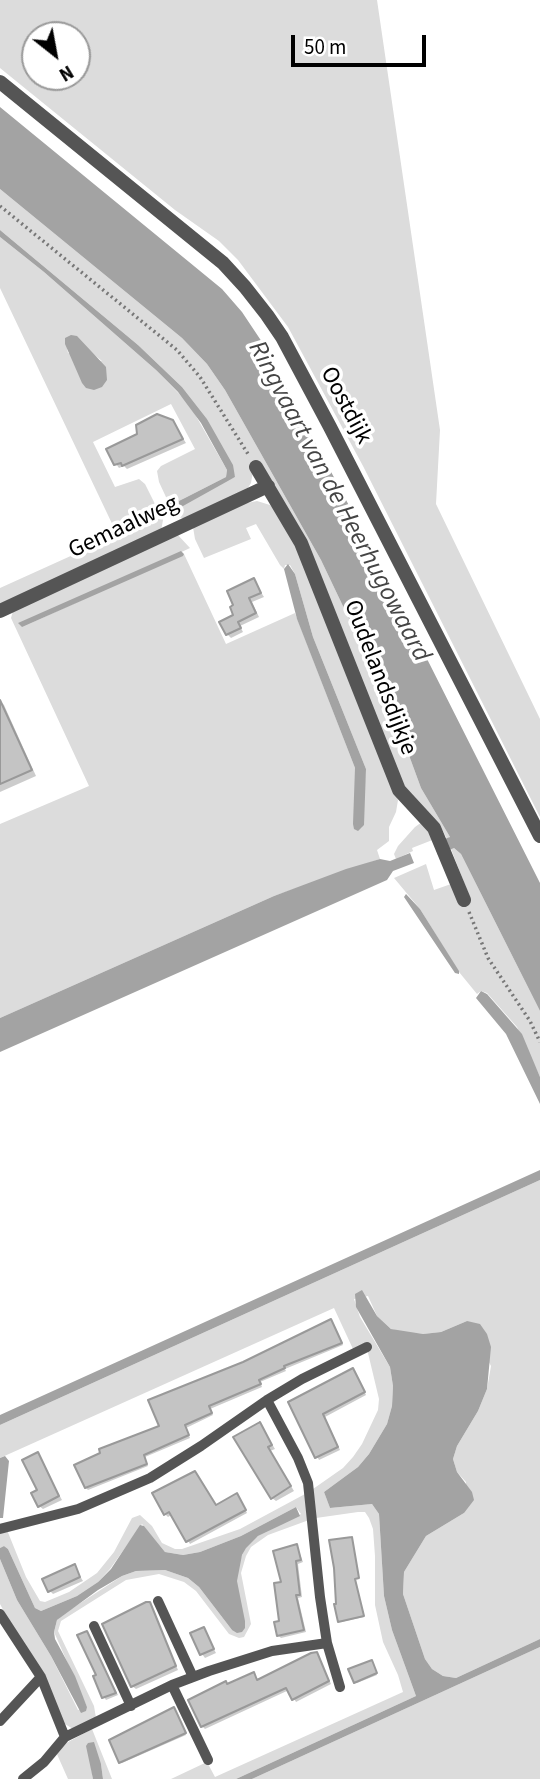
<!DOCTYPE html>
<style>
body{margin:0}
#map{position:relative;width:540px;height:1779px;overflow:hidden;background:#fff;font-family:"Source Sans 3",sans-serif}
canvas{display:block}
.north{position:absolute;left:21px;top:21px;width:70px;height:70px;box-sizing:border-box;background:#fff;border:2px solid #999;border-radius:50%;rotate:149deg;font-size:19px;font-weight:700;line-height:28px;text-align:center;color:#000}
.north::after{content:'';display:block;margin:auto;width:24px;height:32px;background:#000;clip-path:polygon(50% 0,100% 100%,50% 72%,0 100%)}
.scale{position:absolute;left:291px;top:35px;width:135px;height:32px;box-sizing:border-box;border:4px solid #000;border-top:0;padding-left:9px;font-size:21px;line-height:24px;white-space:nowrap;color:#000;-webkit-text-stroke:5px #fff;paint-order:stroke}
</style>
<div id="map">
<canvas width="540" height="1779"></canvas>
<div class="north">N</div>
<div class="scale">50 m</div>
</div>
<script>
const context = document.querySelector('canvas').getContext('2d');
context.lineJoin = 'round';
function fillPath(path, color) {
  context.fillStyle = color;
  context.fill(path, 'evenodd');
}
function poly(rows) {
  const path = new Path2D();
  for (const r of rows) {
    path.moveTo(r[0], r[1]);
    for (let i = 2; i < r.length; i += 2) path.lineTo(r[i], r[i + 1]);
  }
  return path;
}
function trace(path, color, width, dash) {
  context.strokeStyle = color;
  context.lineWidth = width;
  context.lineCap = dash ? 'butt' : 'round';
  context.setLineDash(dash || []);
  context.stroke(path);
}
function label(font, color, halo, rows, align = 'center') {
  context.font = font + ' "Source Sans 3",sans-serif';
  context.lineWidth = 7;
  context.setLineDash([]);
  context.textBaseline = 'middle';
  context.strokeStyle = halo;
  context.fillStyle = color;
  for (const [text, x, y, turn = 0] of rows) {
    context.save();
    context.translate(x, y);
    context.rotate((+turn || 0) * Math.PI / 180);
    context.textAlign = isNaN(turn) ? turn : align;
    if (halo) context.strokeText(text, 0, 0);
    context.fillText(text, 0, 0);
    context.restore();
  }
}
fillPath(poly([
 [0,0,377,0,440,430,436,504,540,719,540,817,363,466,288,327,238,260,219,241,175,210,0,68],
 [77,35,77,77,35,77,35,35],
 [0,189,182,338,207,364,225,390,321,560,392,709,421,788,450,837,447,839,440,825,407,794,333,607,253,471,251,483,246,491,187,519,178,517,172,510,159,482,157,471,161,466,195,449,171,404,93,442,115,487,139,479,145,484,163,520,161,531,0,607,0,588,106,540,109,542,155,518,152,514,116,532,0,288,0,237,44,272,156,370,189,404,227,470,226,477,179,501,235,477,207,419,182,387,138,345,0,230],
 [65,338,88,350,102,361,68,353],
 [257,501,270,505,275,510,295,544,398,800,396,812,389,827,389,841,377,850,380,859,274,896,0,1018,0,824,89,786,11,618,13,611,177,534,190,548,22,627,184,554,226,644,295,613,355,768,361,829,366,769,313,637,295,574,290,565,285,565,284,569,280,565,256,524,246,528,251,539,204,558,195,539,193,527,242,504],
 [422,822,435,839,412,848,413,851,396,859,394,854,398,846,415,827],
 [454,848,461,854,540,1011,540,1077,517,1027,487,993,481,991,477,994,459,972,420,909,394,878,426,864,434,890,451,884,469,895,451,849],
 [540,1180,540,1639,456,1678,443,1676,432,1669,425,1659,403,1594,404,1572,426,1536,464,1513,466,1482,457,1472,453,1459,457,1446,478,1411,487,1389,491,1366,467,1321,441,1332,423,1334,406,1333,391,1329,377,1316,368,1296,354,1299,360,1317,390,1367,393,1386,392,1406,387,1424,369,1454,358,1467,324,1492,330,1508,372,1504,379,1514,384,1596,392,1630,416,1696,236,1779,171,1779,207,1762,215,1777,403,1692,398,1675,383,1642,375,1605,375,1556,373,1529,369,1518,365,1512,358,1512,316,1518,313,1489,343,1468,353,1457,362,1444,378,1410,379,1399,368,1353,367,1350,353,1349,334,1308,0,1458,0,1425],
 [305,1494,309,1520,268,1535,251,1547,246,1556,241,1573,251,1624,244,1637,239,1638,229,1634,196,1591,184,1582,159,1574,126,1580,61,1621,58,1631,94,1706,96,1718,73,1729,65,1724,0,1604,0,1559,17,1600,51,1656,78,1710,87,1707,54,1632,57,1620,65,1613,122,1576,136,1571,165,1570,188,1578,199,1587,232,1630,238,1565,245,1548,258,1536,301,1514,296,1507,241,1536,200,1552,183,1555,165,1552,142,1524,110,1569,98,1582,77,1596,41,1611,35,1608,8,1549,4,1546,0,1548,0,1533,7,1530,26,1577,40,1601,45,1602,69,1592,97,1573,114,1552,132,1518,140,1515,152,1526,162,1543,175,1549,182,1549,240,1529],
 [540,1647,540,1779,252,1779],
 [92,1729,112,1779,103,1779,101,1764,91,1767,93,1779,68,1779,56,1752,68,1742]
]), '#dcdcdc');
fillPath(poly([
 [0,107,222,289,242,312,262,342,362,530,540,883,540,1011,461,854,454,848,438,855,434,843,450,837,421,788,392,709,321,560,225,390,207,364,182,338,0,189],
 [0,230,138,345,182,387,207,419,233,465,235,477,183,506,179,505,179,501,226,477,227,470,201,423,178,392,156,370,44,272,0,237],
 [71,335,77,336,106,367,107,380,102,387,94,390,86,388,82,383,65,344,65,338],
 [153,515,154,520,107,542,106,538],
 [181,551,184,554,183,556,22,627,18,623],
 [288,564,295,574,313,637,366,769,364,825,358,831,354,829,353,824,355,768,297,619,284,569],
 [410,853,414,863,393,871,387,880,0,1052,0,1018,274,896,346,869,380,859,390,861],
 [406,894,420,909,459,971,459,974,455,973,404,897],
 [481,991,487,994,522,1034,540,1077,540,1104,506,1034,476,998],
 [540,1170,540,1180,0,1425,0,1415],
 [362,1290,377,1316,391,1329,423,1334,441,1332,467,1321,480,1324,487,1334,491,1347,487,1389,478,1411,457,1446,453,1459,457,1472,472,1492,474,1500,464,1513,426,1536,404,1572,403,1594,425,1659,432,1669,443,1676,456,1678,540,1639,540,1647,252,1779,236,1779,416,1696,392,1630,384,1596,379,1514,372,1504,330,1508,324,1492,358,1467,369,1454,387,1424,392,1406,393,1386,390,1367,356,1307,355,1294],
 [5,1456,9,1461,3,1518,0,1518,0,1458],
 [296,1507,300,1516,258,1536,246,1548,242,1555,237,1581,245,1621,245,1628,242,1632,237,1633,232,1630,199,1587,188,1578,165,1570,136,1571,122,1576,98,1590,57,1620,54,1632,55,1639,75,1676,87,1707,86,1711,81,1713,51,1656,17,1600,0,1559,0,1548,4,1546,8,1549,35,1608,41,1611,77,1596,98,1582,111,1569,140,1525,144,1526,165,1552,183,1555,200,1552,241,1536],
 [94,1742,101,1764,103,1779,93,1779,86,1746,88,1743]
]), '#a3a3a3');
fillPath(poly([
 [172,421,186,443,127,469,124,466,119,468,116,464],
 [254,581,264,597,252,602,259,617,240,626,243,632,231,638,227,634],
 [0,701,4,705,36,776,0,792],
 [333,1323,343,1345,285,1369,286,1371,260,1382,262,1387,210,1409,213,1415,186,1428,190,1438,145,1457,148,1466,88,1490,86,1488,244,1364],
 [355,1373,366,1395,325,1417,340,1450,319,1460,290,1403],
 [260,1424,275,1449,270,1451,294,1491,276,1501,272,1498],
 [38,1455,62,1500,43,1509,39,1506],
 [154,1494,216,1507,239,1498,247,1513,190,1544,173,1514,168,1517,165,1514],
 [352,1540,359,1579,355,1579,364,1617,341,1622],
 [297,1546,303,1562,298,1564,302,1597,298,1598,306,1632,281,1638,278,1635,284,1584],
 [74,1566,83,1581,53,1594,49,1590],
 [149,1604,178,1670,136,1689,132,1686],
 [203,1629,216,1653,205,1658,202,1654],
 [87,1633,118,1695,106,1700,104,1697],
 [319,1657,331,1684,296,1702,289,1690,205,1729,202,1726,228,1686,253,1674,258,1682],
 [373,1663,377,1675,357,1683,355,1682],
 [173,1711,186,1735,122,1763,121,1762]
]), '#0003');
const building = poly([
 [157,414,173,420,183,439,122,466,121,463,114,465,106,449,137,434,136,425,157,414],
 [254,578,261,593,249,598,256,613,238,622,241,628,226,635,219,622,233,615,230,607,233,605,227,591,254,578],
 [0,700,32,770,0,784,0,700],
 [331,1319,342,1343,284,1366,285,1368,259,1380,261,1384,209,1406,212,1413,185,1425,189,1435,144,1455,147,1464,85,1488,74,1465,100,1453,99,1449,159,1426,148,1400,243,1362,331,1319],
 [353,1368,365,1392,323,1414,338,1447,315,1458,288,1402,353,1368],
 [260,1422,272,1445,268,1447,291,1486,271,1499,233,1437,260,1422],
 [38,1452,59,1496,38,1507,31,1493,37,1490,22,1460,38,1452],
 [195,1471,216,1505,237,1493,246,1510,186,1542,169,1512,164,1515,152,1493,195,1471],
 [352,1537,359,1578,355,1579,364,1616,338,1622,334,1604,336,1604,334,1568,329,1540,352,1537],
 [297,1544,301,1560,296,1561,300,1595,296,1595,304,1630,277,1636,274,1622,279,1621,274,1583,281,1582,273,1551,297,1544],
 [75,1564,80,1577,48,1592,42,1579,75,1564],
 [146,1602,150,1602,176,1666,131,1687,102,1624,146,1602],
 [204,1627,214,1649,200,1655,190,1633,204,1627],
 [87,1631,116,1693,102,1698,93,1676,96,1675,77,1635,87,1631],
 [317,1652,329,1681,292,1700,286,1688,201,1727,188,1700,226,1681,227,1684,254,1672,257,1680,311,1653,317,1652],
 [372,1660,377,1673,354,1683,348,1669,372,1660],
 [174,1707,186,1733,119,1763,109,1740,174,1707]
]);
fillPath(building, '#c4c4c4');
trace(building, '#999', 2);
trace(poly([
 [0,206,177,350,200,377,248,454],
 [469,912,488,958,530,1021,540,1042]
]), '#777', 3.5, [2, 3.5]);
trace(poly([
 [267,1400,298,1458,308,1483,320,1597,327,1643,340,1687],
 [0,1529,78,1509,150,1478,201,1446,267,1400,302,1379,367,1347],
 [158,1601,193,1677],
 [0,1614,41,1677,65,1737,44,1762,23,1779],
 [94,1626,131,1706],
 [172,1685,208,1760],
 [0,1721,41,1677],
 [65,1737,172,1685,209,1671,272,1651,327,1643]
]), '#555', 10);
trace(poly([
 [0,82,223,263,245,287,267,315,282,337,330,427,540,836],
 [256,467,301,543,399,790,434,828,464,900],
 [0,611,268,486]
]), '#555', 14);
label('24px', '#000', '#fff', [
 ["Oostdijk",345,406,62],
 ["Gemaalweg",124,528,-25],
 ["Oudelandsdijkje",379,678,69]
]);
label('italic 26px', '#444', '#fff', [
 ["Ringvaart van de Heerhugowaard",338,502,62]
]);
</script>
